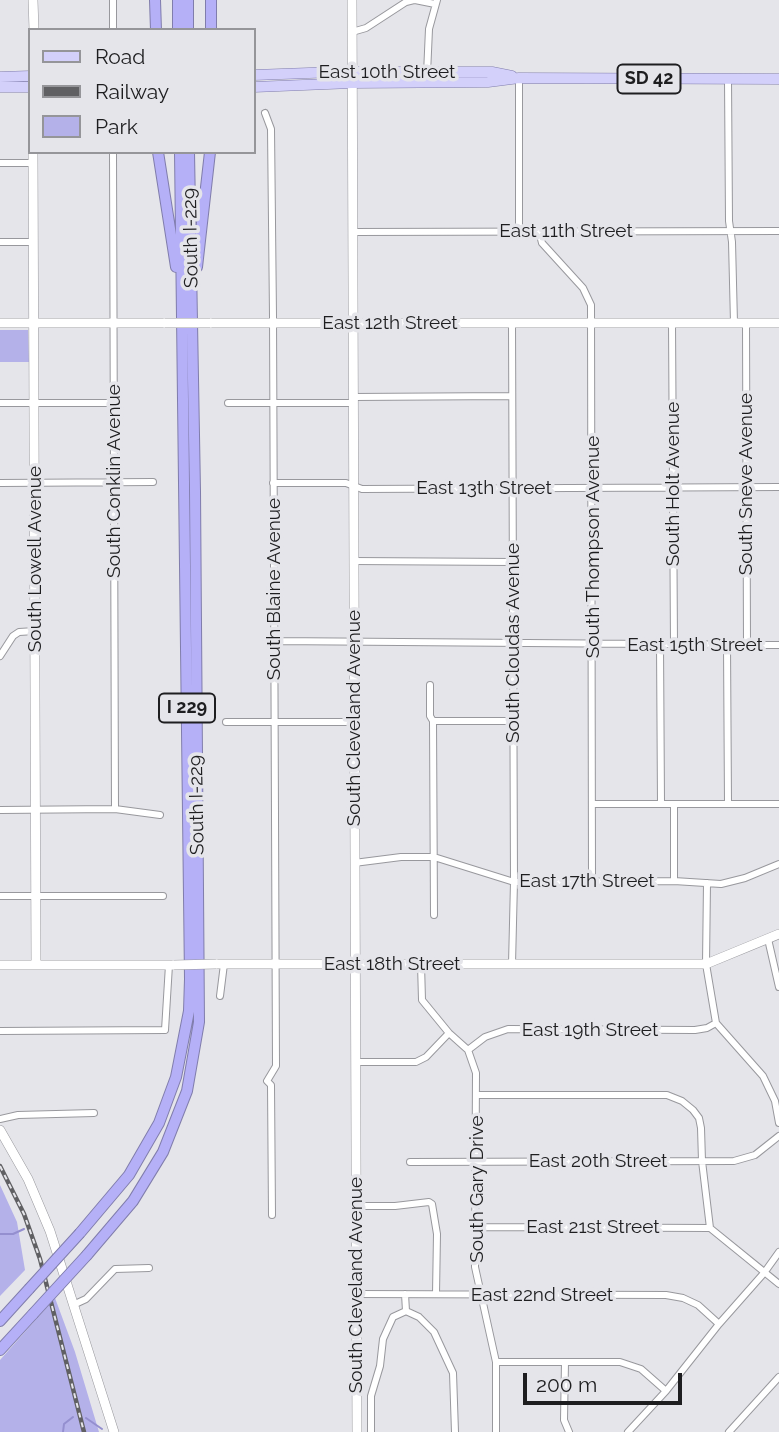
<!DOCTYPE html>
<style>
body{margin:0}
#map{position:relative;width:779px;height:1432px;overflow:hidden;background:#e5e5ea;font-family:Raleway,sans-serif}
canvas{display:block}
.legend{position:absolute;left:28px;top:28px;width:228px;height:126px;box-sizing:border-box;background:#e5e5ea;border:2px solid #959599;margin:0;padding:9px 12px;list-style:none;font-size:21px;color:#1e1e20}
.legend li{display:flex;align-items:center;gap:14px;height:35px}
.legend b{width:35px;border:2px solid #959599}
.scale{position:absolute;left:523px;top:1373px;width:159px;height:32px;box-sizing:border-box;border:4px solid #1e1e20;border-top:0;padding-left:9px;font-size:21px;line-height:24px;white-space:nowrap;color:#1e1e20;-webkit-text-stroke:5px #e5e5ea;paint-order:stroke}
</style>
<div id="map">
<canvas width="779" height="1432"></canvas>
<ul class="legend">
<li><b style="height:9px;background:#d3d0fa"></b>Road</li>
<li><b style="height:9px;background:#606063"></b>Railway</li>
<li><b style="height:19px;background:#b4b1e9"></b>Park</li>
</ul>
<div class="scale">200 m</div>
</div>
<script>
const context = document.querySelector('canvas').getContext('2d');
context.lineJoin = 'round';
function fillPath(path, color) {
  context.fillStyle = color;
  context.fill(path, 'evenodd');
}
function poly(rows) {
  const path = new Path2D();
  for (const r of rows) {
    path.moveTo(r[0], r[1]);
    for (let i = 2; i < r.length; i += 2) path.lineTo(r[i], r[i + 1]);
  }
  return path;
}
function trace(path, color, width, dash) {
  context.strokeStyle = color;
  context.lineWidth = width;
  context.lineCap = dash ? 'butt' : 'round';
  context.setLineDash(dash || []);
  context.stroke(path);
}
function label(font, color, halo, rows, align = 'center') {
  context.font = font + ' Raleway,sans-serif';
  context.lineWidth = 7;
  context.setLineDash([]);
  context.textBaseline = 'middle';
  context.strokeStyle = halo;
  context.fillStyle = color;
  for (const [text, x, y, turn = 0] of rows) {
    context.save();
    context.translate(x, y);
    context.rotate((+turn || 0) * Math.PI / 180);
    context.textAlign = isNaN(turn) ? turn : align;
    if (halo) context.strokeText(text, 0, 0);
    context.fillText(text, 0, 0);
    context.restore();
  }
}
fillPath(poly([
 [0,330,28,330,29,362,0,362],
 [0,1185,17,1222,25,1270,0,1296],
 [55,1298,75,1352,99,1432,0,1432,0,1360]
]), '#b4b1e9');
trace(poly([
 [0,1234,13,1234,24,1229],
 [86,1418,102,1429],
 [63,1432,64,1424,73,1417]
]), '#948fcf', 2);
const street = poly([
 [113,0,113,30],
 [415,0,435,4],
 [352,32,366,28,406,2,414,0],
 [427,74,429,29,437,0],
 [728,79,729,221,732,242,734,323],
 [265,113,271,129,273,316,276,1066,267,1081,271,1085,272,1215],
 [113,152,115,809],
 [0,163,33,163],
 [519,231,519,78],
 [539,231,542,243,583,288,591,305,592,882],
 [352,232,779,231],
 [0,242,33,242],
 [512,323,514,882,512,964],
 [672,323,674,645],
 [746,323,747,645],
 [353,397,512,396],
 [0,403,114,403],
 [228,403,353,403],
 [0,483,153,482],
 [273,483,346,483,362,489,779,487],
 [353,561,513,562],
 [274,641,779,645],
 [660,645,661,804],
 [727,645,728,804],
 [0,656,13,636,19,632,35,631],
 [430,685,430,716,433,721,434,915],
 [433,721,512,721],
 [226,722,354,722],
 [592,804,779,804],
 [0,810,115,809,160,815],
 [354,863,401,857,434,857,514,882,674,881,721,884,745,878,779,864],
 [674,881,674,804],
 [707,883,706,964,716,1023,763,1076,775,1101,779,1123],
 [0,896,163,896],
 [768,939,779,987],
 [421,964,422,1000,449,1033,468,1050,476,1073,475,1267,496,1362,496,1432],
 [220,996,224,964],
 [0,1031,165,1030,169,965],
 [468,1050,485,1037,508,1029,695,1030,707,1028,716,1023],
 [355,1062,416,1062,426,1057,449,1033],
 [477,1095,667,1095,682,1101,693,1110,699,1118,701,1128,702,1161,710,1228,779,1284],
 [0,1119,18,1115,94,1113],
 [410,1162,734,1161,755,1155,779,1136],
 [356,1206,395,1206,429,1202,432,1204,437,1234,436,1294],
 [475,1227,710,1228],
 [356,1294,666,1295,683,1298,698,1305,719,1324],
 [73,1305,86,1299,115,1269,149,1268],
 [406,1311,419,1317,434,1332,453,1373,455,1432],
 [496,1362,620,1362,641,1369,666,1391],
 [565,1362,564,1420,569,1432],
 [371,1432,371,1396,380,1366,383,1339,393,1317,406,1311,405,1294],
 [628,1432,666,1391,719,1324,764,1273,779,1252],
 [729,1432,779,1377]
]);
const secondary = poly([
 [33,0,34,30],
 [352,0,357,1432],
 [33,152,36,965],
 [0,323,165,323],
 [210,323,779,323],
 [216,964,706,964,779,934],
 [0,965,174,965],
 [0,1130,28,1179,50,1231,114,1432]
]);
const primary = poly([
 [254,75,336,72,492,72,512,76],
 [0,77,30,76],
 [0,87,30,87],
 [254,87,352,83,488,82,519,78,779,79]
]);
const highway = poly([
 [155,0,156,30],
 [178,0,178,30],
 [188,0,188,30],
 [211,30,211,0],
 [158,152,176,267],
 [197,267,210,152],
 [80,1233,129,1175,159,1123,176,1077,189,1011,190,979,180,152],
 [87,1255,133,1201,163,1152,187,1091,199,1022,195,491,189,152],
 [0,1321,29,1289],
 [0,1350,33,1314]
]);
trace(street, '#98989d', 8);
trace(secondary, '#98989d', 10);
trace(primary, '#807dac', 11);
trace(highway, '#807dac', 12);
trace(street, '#fff', 6);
trace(secondary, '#fff', 9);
trace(primary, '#d3d0fa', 10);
trace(highway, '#b5b0f7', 10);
const rail = poly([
 [0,1166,24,1214,40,1259,84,1432]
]);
trace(rail, '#606063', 4.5);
trace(rail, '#e5e5ea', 2, [5]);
const secondaryBridge = poly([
 [165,323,210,323],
 [174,965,216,964]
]);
const highwayBridge = poly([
 [29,1289,80,1233],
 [33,1314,87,1255]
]);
trace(secondaryBridge, '#98989d', 10, []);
trace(highwayBridge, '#807dac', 12, []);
trace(secondaryBridge, '#fff', 9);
trace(highwayBridge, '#b5b0f7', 10);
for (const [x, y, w] of [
 [649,79,63],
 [187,708,56]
]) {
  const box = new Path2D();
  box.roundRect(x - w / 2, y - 14.5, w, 29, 5);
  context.fillStyle = '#e5e5ea';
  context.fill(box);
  trace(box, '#1e1e20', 2);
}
label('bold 18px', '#1e1e20', null, [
 ["SD 42",649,79],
 ["I 229",187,708]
]);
label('19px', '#1e1e20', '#e5e5ea', [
 ["East 10th Street",387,72],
 ["East 11th Street",566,231],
 ["South I-229",191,238,-91],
 ["East 12th Street",390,323],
 ["South Conklin Avenue",114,481,-90],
 ["South Holt Avenue",673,484,-90],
 ["South Sneve Avenue",746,484,-90],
 ["East 13th Street",484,488],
 ["South Thompson Avenue",593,547,-90],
 ["South Lowell Avenue",35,559,-90],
 ["South Blaine Avenue",274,589,-90],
 ["South Cloudas Avenue",513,643,-90],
 ["East 15th Street",695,645],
 ["South Cleveland Avenue",354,718,-90],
 ["South I-229",197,805,-91],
 ["East 17th Street",587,881],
 ["East 18th Street",392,964],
 ["East 19th Street",590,1030],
 ["East 20th Street",598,1161],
 ["South Gary Drive",477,1189,-90],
 ["East 21st Street",593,1227],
 ["South Cleveland Avenue",356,1285,-90],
 ["East 22nd Street",542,1295]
]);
</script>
